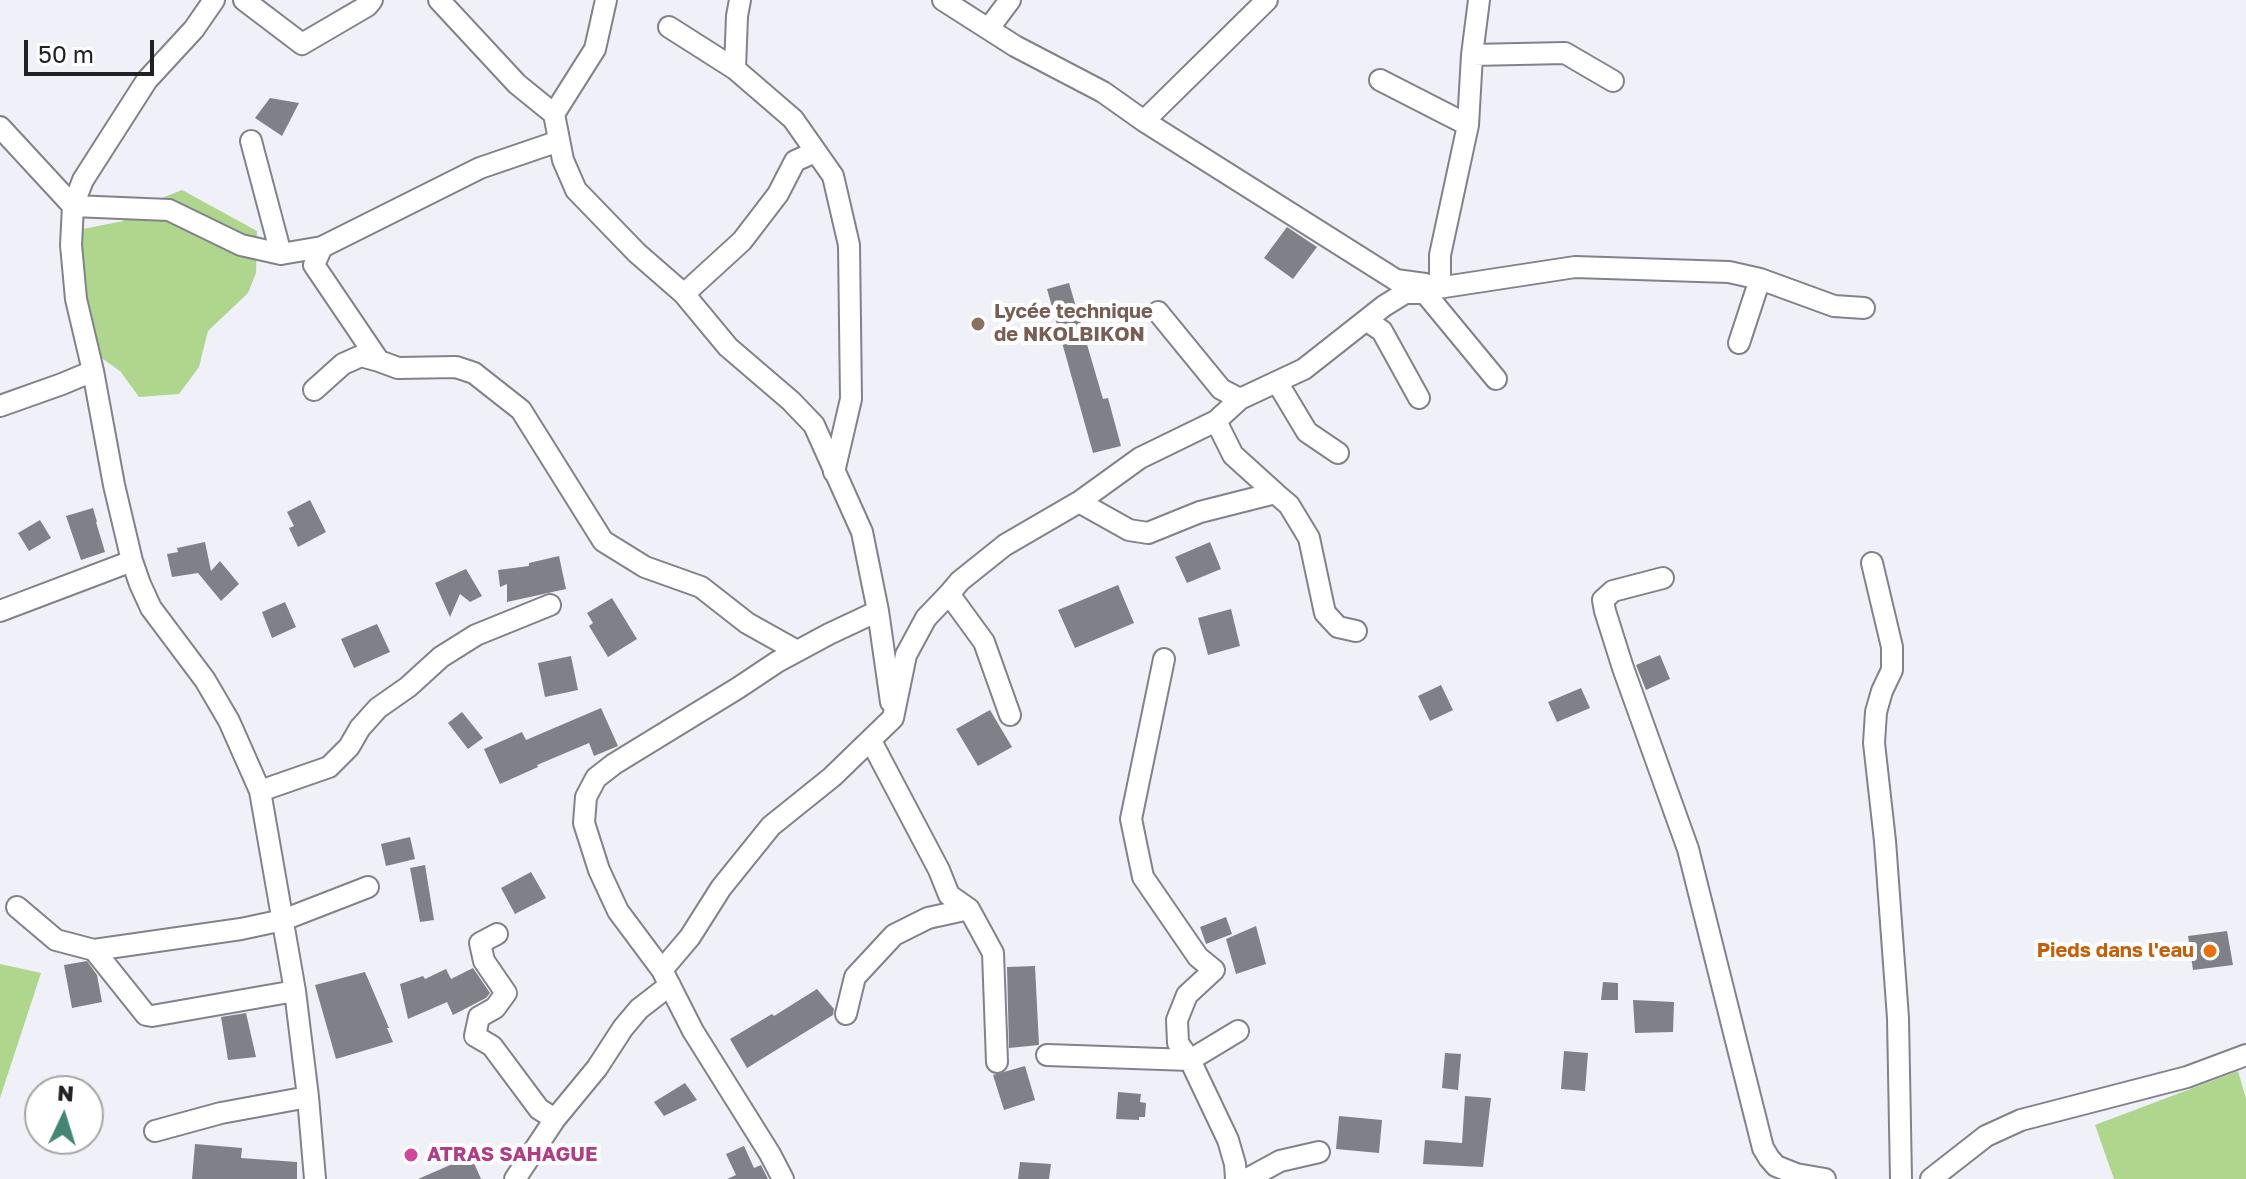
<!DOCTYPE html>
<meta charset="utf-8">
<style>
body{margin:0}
#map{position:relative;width:2246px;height:1179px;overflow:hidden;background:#eff0f8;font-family:"Golos Text",sans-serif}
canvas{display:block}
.north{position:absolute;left:24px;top:1075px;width:80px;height:80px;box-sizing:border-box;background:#fff;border:2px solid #a6a6a7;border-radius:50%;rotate:4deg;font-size:22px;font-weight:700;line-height:32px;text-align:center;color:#202124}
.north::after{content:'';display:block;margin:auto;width:28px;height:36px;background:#448574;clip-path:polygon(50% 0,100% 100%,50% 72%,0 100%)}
.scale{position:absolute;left:24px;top:40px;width:130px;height:36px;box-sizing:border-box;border:4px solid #202124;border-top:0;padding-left:10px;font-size:24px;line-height:28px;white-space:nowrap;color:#202124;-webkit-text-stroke:6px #fff;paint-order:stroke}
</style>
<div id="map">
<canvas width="2246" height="1179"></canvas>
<div class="north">N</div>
<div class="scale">50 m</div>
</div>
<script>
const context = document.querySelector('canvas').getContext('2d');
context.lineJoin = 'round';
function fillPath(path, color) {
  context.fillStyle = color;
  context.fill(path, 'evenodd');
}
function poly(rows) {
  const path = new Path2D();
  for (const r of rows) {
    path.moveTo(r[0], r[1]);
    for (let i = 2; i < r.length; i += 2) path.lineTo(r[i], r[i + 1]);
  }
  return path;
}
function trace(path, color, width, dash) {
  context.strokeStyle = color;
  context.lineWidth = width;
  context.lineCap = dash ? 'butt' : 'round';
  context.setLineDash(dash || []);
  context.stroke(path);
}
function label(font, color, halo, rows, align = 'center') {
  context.font = font + ' "Golos Text",sans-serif';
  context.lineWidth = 8;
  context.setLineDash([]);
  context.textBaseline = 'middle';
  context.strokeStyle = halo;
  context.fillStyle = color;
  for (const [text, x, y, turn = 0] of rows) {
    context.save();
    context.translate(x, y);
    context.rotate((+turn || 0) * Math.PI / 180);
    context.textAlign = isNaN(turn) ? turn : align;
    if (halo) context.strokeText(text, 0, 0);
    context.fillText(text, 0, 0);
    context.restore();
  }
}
fillPath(poly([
 [182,190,257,231,256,273,248,293,208,331,199,367,179,394,139,397,120,371,90,350,78,230,123,221,149,203],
 [0,964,41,973,0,1098],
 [2238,1071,2246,1099,2246,1179,2114,1179,2095,1125]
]), '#aed68d');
fillPath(poly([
 [270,98,299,103,282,136,255,118],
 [1287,227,1317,247,1293,279,1264,258],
 [1069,283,1103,399,1108,398,1121,446,1093,453,1047,289],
 [310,500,326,532,298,547,289,528,294,526,287,512],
 [93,508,97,522,96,522,105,552,81,560,66,516],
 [40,520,51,538,29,551,18,533],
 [205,542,211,571,220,561,239,584,221,601,198,573,172,577,167,554,178,552,177,548],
 [1210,542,1221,569,1187,583,1175,557],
 [559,556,566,589,507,602,507,584,500,587,498,570,529,566,529,563],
 [466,569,482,596,470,602,460,594,450,617,435,583],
 [1118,585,1134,623,1075,648,1058,610],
 [612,598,637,639,608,657,589,626,593,623,587,613],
 [285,602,296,627,272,638,262,612],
 [1231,609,1240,646,1208,655,1198,618],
 [377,624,390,652,354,668,341,639],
 [1660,655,1670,679,1646,690,1636,665],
 [571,656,578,690,545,697,538,663],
 [1441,685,1453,710,1430,721,1418,696],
 [1581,688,1590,708,1557,722,1548,702],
 [601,708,618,746,594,756,589,743,537,765,538,767,500,784,484,749,522,732,526,740],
 [990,710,1012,747,978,766,956,729],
 [462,712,483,738,468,749,448,723],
 [410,837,415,859,386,866,381,844],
 [425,865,434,920,420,922,410,868],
 [531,872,546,898,515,914,501,888],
 [1226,917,1232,934,1206,944,1200,927],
 [1256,926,1266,964,1236,974,1226,939],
 [2227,931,2233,965,2193,970,2188,936],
 [87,961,97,975,102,1002,72,1008,64,965],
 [1035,966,1039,1045,1009,1048,1007,967],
 [473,968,490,993,486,998,453,1015,447,1002,408,1019,400,984,423,976,425,979,446,969,451,979],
 [365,972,389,1028,387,1028,393,1042,336,1059,315,985],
 [1603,982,1618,983,1618,1000,1601,1000],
 [817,989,834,1009,833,1015,747,1068,730,1039,772,1014,774,1016],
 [1633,1000,1674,1002,1673,1032,1635,1033],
 [246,1013,256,1057,228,1060,221,1017],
 [1564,1051,1588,1053,1585,1091,1561,1089],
 [1445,1053,1461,1054,1458,1090,1442,1088],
 [1025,1066,1035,1100,1004,1110,993,1075],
 [685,1083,697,1100,664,1116,654,1102],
 [1118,1092,1141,1094,1140,1102,1146,1103,1145,1117,1139,1117,1139,1120,1116,1119],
 [1465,1096,1491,1098,1483,1167,1423,1164,1425,1140,1462,1143],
 [1339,1116,1382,1120,1379,1153,1336,1149],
 [195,1144,242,1148,241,1158,297,1162,297,1179,192,1179],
 [744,1146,754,1168,761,1165,768,1179,727,1179,736,1175,726,1154],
 [471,1156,481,1179,418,1179],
 [1020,1162,1051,1164,1049,1179,1018,1179]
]), '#808188');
const minor = poly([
 [214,0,194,29,147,80,83,180,73,206,71,245,76,299,93,371,114,485,132,561,140,584,151,608,205,680,229,721,260,791,295,991,308,1097,315,1179],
 [244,0,302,44,367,6,372,0],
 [439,0,517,84,554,114,563,160,576,190,637,253,684,294,728,347,791,401,814,425,862,532,878,611,891,702],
 [943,0,1015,46,1103,92,1144,121,1396,280,1425,284],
 [669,27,735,69,793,119,833,176,849,245,851,399,834,472],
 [989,28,1010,0],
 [1472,55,1565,53,1613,81],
 [735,69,737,16,740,0],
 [1380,80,1468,125],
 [554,114,595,49,606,0],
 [1144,121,1267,0],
 [0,127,73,206,169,210,241,245,281,254,322,247,480,168,559,141],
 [251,141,281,254],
 [322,247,314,265,379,361,398,368,456,367,474,373,521,410,603,541,645,567,701,587,747,623,797,651],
 [1440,286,1440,255,1468,125,1472,55,1479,0],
 [1409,293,1425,293,1496,379],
 [684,294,742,241,778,194,795,161,815,152],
 [1158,312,1221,389,1240,399],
 [1366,320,1382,331,1419,398],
 [1739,343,1760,279],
 [1277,382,1307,432,1338,453],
 [314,390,343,364,361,356,379,361],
 [0,406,62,384,93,371],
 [1216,421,1233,455,1275,493],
 [1079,502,1129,530,1148,533,1200,512,1275,493,1289,505,1309,538,1325,613,1338,627,1356,631],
 [1872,563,1892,647,1892,670,1882,691,1876,712,1874,743,1885,841,1898,1018,1901,1179],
 [1663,578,1613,591,1603,600,1605,611,1623,668,1688,849,1763,1148,1769,1158,1776,1166,1796,1174,1825,1179],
 [949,594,984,642,1010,715],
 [0,611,132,561],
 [1164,659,1131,819,1143,877,1198,957,1214,970,1187,995,1177,1020,1178,1043,1190,1060,1228,1140,1235,1164,1236,1179],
 [871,741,939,870,949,895,969,909,993,953,997,1062],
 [260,791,329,767,349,747,360,728,378,708,408,687,441,657,476,635,550,605],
 [17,907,56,940,94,950,241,929,283,920,368,887],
 [497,934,480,943,484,961,506,993,495,1008,479,1017,475,1036,492,1046,539,1109,555,1119],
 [94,950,146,1015,152,1016,295,991],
 [662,970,690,937,721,888,771,826,832,777,893,718,906,655,926,618,949,594,960,581,1005,545,1079,502,1140,458,1216,421,1240,399,1304,369,1384,306,1405,293,1575,267,1729,272,1760,279,1834,306,1864,308],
 [846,1014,855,977,894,935,928,918,969,909],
 [1047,1055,1190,1060,1238,1031],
 [155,1131,221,1113,308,1097],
 [515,1179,555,1119,597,1068,623,1028,639,1009,670,985],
 [783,1179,770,1154,693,1031,662,970,618,911,599,870,584,823,586,797,596,778,614,764,738,688,777,662,829,634,878,611],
 [1247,1179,1280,1161,1319,1152],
 [1931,1179,1986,1136,2021,1120,2187,1077,2246,1055]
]);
trace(minor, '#81828a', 24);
trace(minor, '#fff', 20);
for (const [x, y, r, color] of [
 [978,324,8,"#8d6e63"],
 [2210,951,8,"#e8710a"],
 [411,1155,8,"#d1479c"]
]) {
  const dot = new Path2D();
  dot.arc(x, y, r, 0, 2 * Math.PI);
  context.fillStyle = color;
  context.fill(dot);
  trace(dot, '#fff', 3);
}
label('bold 20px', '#785e54', '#fff', [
 ["Lycée technique",994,312],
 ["de NKOLBIKON",994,335]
], 'left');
label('bold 20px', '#c56008', '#fff', [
 ["Pieds dans l'eau",2194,951]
], 'right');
label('bold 20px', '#b23c85', '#fff', [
 ["ATRAS SAHAGUE",427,1155]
], 'left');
</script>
